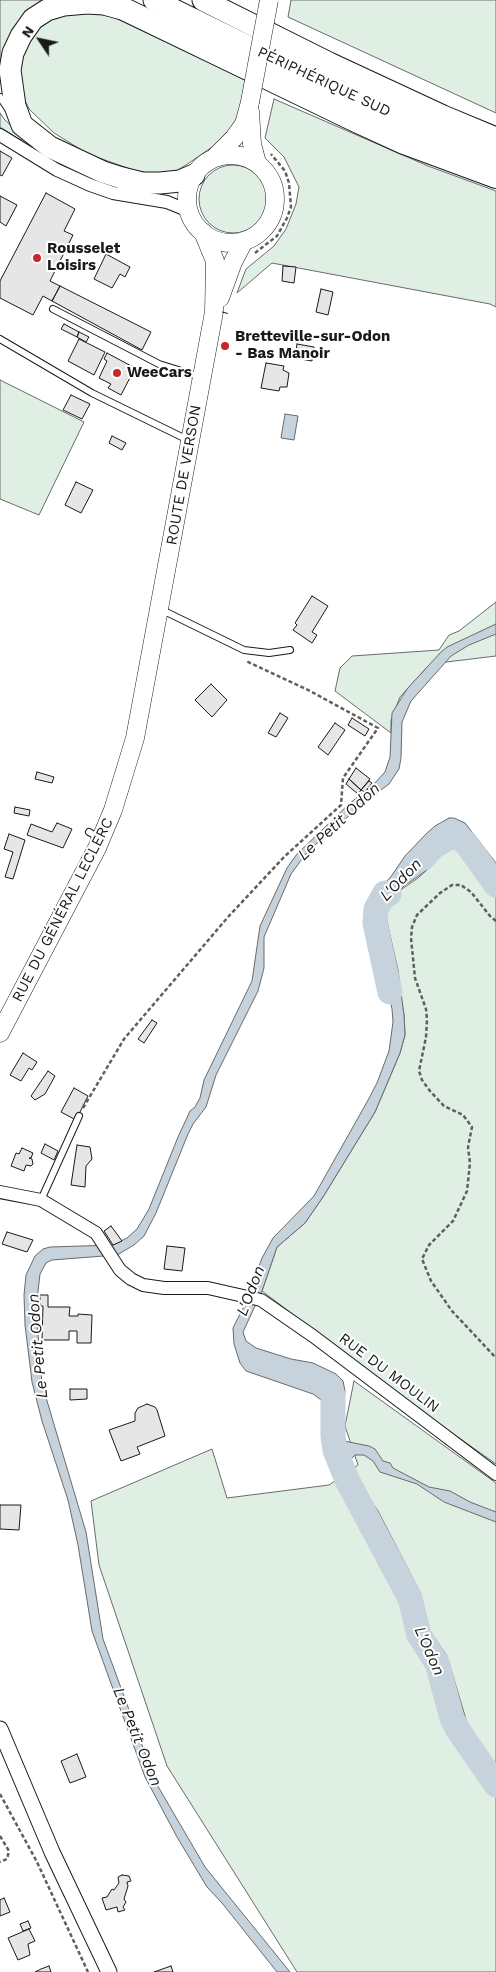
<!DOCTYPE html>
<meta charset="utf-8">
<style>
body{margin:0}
#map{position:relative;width:496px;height:1972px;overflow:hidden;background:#fff;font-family:"Work Sans",sans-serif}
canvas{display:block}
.north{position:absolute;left:15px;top:15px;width:50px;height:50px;-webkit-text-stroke:4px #fff;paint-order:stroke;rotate:304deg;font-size:14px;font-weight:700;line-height:20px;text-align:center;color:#1a1a1a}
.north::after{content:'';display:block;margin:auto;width:18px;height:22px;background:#1a1a1a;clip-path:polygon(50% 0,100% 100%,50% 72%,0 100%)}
</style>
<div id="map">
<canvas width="496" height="1972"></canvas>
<div class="north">N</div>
</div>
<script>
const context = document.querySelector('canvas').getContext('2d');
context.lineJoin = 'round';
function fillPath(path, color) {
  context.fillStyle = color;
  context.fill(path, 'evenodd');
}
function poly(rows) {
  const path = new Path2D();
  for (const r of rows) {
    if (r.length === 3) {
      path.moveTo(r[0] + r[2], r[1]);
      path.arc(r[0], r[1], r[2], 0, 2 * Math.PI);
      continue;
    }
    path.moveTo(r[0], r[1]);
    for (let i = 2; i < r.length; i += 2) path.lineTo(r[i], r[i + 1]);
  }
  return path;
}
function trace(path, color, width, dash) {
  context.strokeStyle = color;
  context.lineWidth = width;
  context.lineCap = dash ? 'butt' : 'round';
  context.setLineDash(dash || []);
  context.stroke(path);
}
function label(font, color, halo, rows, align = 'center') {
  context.font = font + ' "Work Sans",sans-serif';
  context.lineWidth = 4;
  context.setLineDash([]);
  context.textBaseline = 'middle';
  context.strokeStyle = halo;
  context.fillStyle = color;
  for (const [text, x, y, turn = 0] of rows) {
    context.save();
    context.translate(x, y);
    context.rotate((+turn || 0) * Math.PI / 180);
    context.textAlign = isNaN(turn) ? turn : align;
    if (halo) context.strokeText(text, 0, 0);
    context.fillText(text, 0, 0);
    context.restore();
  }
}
const green = poly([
 [0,0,55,0,1,80,0,78,0,0],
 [291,0,496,0,496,113,288,17,291,0],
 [73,12,94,13,113,17,245,80,239,115,229,130,218,143,186,165,174,172,159,175,133,170,88,154,54,133,29,109,23,96,19,83,20,53,29,38,41,27,55,17,73,12],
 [274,99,428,166,496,191,496,307,490,304,272,263,237,293,246,269,274,246,286,229,296,204,299,187,284,157,265,138,274,99],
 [0,113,4,119,24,138,20,140,0,127,0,113],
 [233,199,34],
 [0,380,84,422,39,515,0,499,0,380],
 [496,602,496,656,430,664,400,697,391,720,391,733,335,691,340,668,352,656,439,650,449,635,459,631,496,602],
 [457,835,484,879,496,893,496,1464,414,1406,262,1291,277,1247,305,1223,323,1197,375,1112,400,1053,405,1035,404,1015,385,913,389,902,399,891,418,878,430,867,446,839,451,836,457,835],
 [354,1381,496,1483,496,1972,297,1972,167,1766,99,1565,91,1501,212,1449,227,1498,329,1485,358,1465,345,1426,354,1381]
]);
fillPath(green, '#e0efe3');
trace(green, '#6a6a6a', 1);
const water = poly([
 [285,414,298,416,294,440,281,438,285,414],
 [496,624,496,634,469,645,451,656,411,701,402,722,401,758,399,769,389,784,358,807,329,835,316,844,305,855,291,874,264,937,264,968,258,991,216,1075,206,1107,193,1124,188,1134,156,1213,144,1236,134,1245,117,1255,52,1260,46,1263,40,1274,36,1309,42,1384,86,1532,103,1639,156,1783,205,1867,290,1972,277,1972,222,1903,207,1887,177,1837,145,1777,113,1689,92,1631,78,1545,68,1500,42,1421,32,1382,25,1325,24,1295,26,1275,35,1256,43,1249,50,1247,113,1245,127,1238,137,1229,149,1209,178,1137,190,1111,195,1107,200,1098,204,1080,252,981,260,926,287,868,297,854,323,829,350,803,372,786,385,772,390,757,392,713,407,689,440,653,447,647,496,624],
 [449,818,454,818,465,823,496,863,496,893,484,879,457,835,451,836,446,839,427,870,404,886,389,902,385,913,398,970,404,1015,405,1035,400,1053,375,1112,323,1197,305,1223,277,1247,262,1291,243,1332,246,1341,256,1348,291,1359,313,1363,336,1374,343,1381,345,1391,341,1433,344,1441,369,1446,375,1449,383,1461,390,1463,393,1468,429,1487,450,1491,470,1502,496,1512,496,1522,444,1502,417,1484,380,1472,373,1461,364,1455,355,1455,351,1459,350,1470,378,1511,419,1590,421,1618,429,1635,435,1638,447,1656,468,1726,481,1751,496,1764,496,1788,451,1712,431,1654,405,1592,378,1533,344,1469,336,1425,328,1405,313,1394,246,1371,240,1363,234,1344,233,1328,246,1302,262,1258,273,1238,314,1196,367,1102,377,1083,389,1051,393,1022,392,1009,373,914,381,886,390,878,405,856,427,833,435,826,449,818]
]);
fillPath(water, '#c6d2dc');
trace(water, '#6a6a6a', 1);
trace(poly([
 [423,858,433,847,450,837,456,836,466,843,496,885],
 [389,894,385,893,376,909,375,923,390,992],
 [328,1385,333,1395,333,1436,335,1450,347,1480,410,1598,419,1635,437,1663,452,1718,458,1730,496,1785]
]), '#c6d2dc', 25);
const building = poly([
 [0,151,12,158,2,176,0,175,0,151],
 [46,193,75,209,64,231,73,235,50,281,60,286,52,301,43,296,33,315,0,298,0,281,46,193],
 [0,196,17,205,6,226,0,222,0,196],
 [106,254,130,267,125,277,120,274,112,288,94,279,106,254],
 [283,266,296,267,294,283,282,281,283,266],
 [60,286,151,332,142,350,52,301,60,286],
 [321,289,333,292,328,315,316,312,321,289],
 [64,324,79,332,77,337,61,329,64,324],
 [79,332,89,337,86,342,77,337,79,332],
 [79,339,105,352,94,375,68,361,79,339],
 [297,344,314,347,312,361,295,358,297,344],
 [107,353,135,368,121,395,108,388,111,384,99,378,107,361,104,359,107,353],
 [266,363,284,366,283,370,289,373,287,387,280,387,279,391,261,388,266,363],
 [71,395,90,404,82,419,63,410,71,395],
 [112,436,126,443,122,450,109,443,112,436],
 [76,482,93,490,81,513,65,505,76,482],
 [312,596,328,606,312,632,317,635,312,643,293,630,297,625,295,623,312,596],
 [211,684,227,700,212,717,195,700,211,684],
 [280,713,288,718,276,737,268,733,280,713],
 [352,718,369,729,365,736,348,725,352,718],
 [335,723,345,730,328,755,318,747,335,723],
 [356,768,370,779,361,790,349,779,356,768],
 [37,772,54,777,52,783,35,779,37,772],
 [349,779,361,790,358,794,346,784,349,779],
 [369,781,372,783,365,792,361,790,369,781],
 [15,807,30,810,29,816,14,813,15,807],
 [57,823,72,829,63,848,27,835,31,824,52,832,57,823],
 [9,834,25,840,13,879,5,877,13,852,4,849,9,834],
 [152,1020,157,1023,144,1043,138,1039,152,1020],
 [23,1053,37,1062,32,1070,29,1068,21,1081,10,1075,23,1053],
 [48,1071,55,1076,45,1094,35,1100,31,1096,48,1071],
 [74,1088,88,1096,76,1120,61,1112,74,1088],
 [45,1144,58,1151,54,1160,41,1153,45,1144],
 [77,1145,90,1147,92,1159,86,1166,85,1187,71,1185,77,1145],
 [22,1148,33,1153,31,1158,29,1158,32,1159,33,1164,31,1166,26,1165,24,1171,11,1166,16,1153,19,1154,22,1148],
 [111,1226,122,1241,113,1245,104,1231,111,1226],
 [7,1232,33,1240,27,1252,2,1244,7,1232],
 [167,1246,185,1248,182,1271,164,1269,167,1246],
 [40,1295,48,1295,48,1307,70,1307,69,1316,78,1316,78,1314,92,1315,91,1343,77,1343,77,1331,69,1331,69,1340,42,1340,43,1306,40,1306,40,1295],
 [70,1389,87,1389,87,1399,70,1400,70,1389],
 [147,1404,155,1407,157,1410,165,1436,137,1447,140,1454,121,1461,109,1430,135,1421,135,1413,138,1408,147,1404],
 [0,1505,21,1505,19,1530,0,1529,0,1505],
 [77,1754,86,1777,70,1783,61,1761,77,1754],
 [122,1875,129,1876,131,1881,127,1882,128,1886,124,1899,126,1902,123,1907,125,1910,118,1912,117,1907,106,1910,102,1898,107,1897,112,1889,114,1890,119,1883,118,1877,122,1875],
 [4,1898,10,1912,0,1916,0,1900,4,1898],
 [28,1921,31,1928,23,1931,20,1924,28,1921],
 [29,1929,35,1941,28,1944,30,1955,18,1960,8,1938,29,1929],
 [49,1966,51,1972,35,1972,41,1969,49,1966],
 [171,1966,173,1972,154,1972,171,1966]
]);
fillPath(building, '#e6e6e6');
trace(building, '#1a1a1a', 1);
const service = poly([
 [0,97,8,109],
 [53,309,159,364,201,377],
 [0,339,92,393,188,440],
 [160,609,244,650,269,653,290,650],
 [89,832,101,839],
 [41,1200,79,1116]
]);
const minor = poly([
 [0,135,57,170,90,185,113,193,167,202,189,211],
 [0,1192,41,1200,96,1233,120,1270,131,1279,143,1285,164,1288,208,1288,261,1300,313,1336,496,1474]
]);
const tertiary = poly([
 [0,1729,52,1852,109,1972]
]);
const secondary = poly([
 [250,111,252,144,257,163],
 [231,199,44],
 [214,158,234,138,244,124,250,102],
 [220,298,233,262,244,241],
 [0,1033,97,848,113,810,135,738,214,312,215,261,203,232]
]);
const trunk = poly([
 [154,0,335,89,446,139,496,159],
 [203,0,329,63,443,116,496,138],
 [126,10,104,4,87,3,64,5,47,10,33,19,21,36,13,53,10,70,15,106,22,125,50,147,103,172,122,178,142,183,160,183,180,181,194,175]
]);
const motorway = poly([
 [110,0,126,10,356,121,404,143,496,177]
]);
trace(service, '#1a1a1a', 8);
trace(minor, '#1a1a1a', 14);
trace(tertiary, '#1a1a1a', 17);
trace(secondary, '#1a1a1a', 19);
trace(trunk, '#1a1a1a', 23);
trace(motorway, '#1a1a1a', 24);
trace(poly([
 [255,253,277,236,287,218,291,207,289,183,285,171,271,154],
 [496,921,490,916,471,892,461,885,452,885,440,893,417,915,412,927,411,938,415,978,426,1009,427,1020,426,1037,419,1071,422,1080,430,1091,444,1106,463,1115,472,1127,468,1147,470,1163,467,1191,453,1221,429,1245,422,1259,431,1281,452,1311,496,1358],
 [83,1108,124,1039,228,917,284,857,341,805,343,778,378,728,310,691,246,661],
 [0,1794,37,1862,88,1972],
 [0,1836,9,1851,7,1859,0,1862]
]), '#5f5f5f', 2.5, [4, 2.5]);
trace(service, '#fff', 6);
trace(minor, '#fff', 12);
trace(tertiary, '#fff', 15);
trace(secondary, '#fff', 18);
trace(trunk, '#fff', 21);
trace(motorway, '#fff', 22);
const secondaryBridge = poly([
 [250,102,269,0]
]);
trace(secondaryBridge, '#1a1a1a', 19, []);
trace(secondaryBridge, '#fff', 18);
trace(poly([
 [222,312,230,314]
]), '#1a1a1a', 1, [6, 2.5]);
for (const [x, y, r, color] of [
 [37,258,5,"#c62828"],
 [225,346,5,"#c62828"],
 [117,373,5,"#c62828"]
]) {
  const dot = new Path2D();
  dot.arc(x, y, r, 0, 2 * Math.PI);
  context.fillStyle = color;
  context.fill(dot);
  trace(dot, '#fff', 2);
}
label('15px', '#1a1a1a', '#fff', [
 ["PÉRIPHÉRIQUE SUD",324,82,25],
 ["ROUTE DE VERSON",184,475,-80],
 ["RUE DU GÉNÉRAL LECLERC",63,910,-63],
 ["RUE DU MOULIN",389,1373,37]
]);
label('bold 15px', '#1a1a1a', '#fff', [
 ["Rousselet",47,249],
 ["Loisirs",47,266],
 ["Bretteville-sur-Odon",235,337],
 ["- Bas Manoir",235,354],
 ["WeeCars",127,373]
], 'left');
label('italic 16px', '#1a1a1a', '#fff', [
 ["Le Petit Odon",339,822,-43],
 ["L'Odon",401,880,-46],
 ["L'Odon",251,1291,-69],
 ["Le Petit Odon",38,1346,-95],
 ["L'Odon",429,1651,66],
 ["Le Petit Odon",137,1737,68]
]);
</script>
